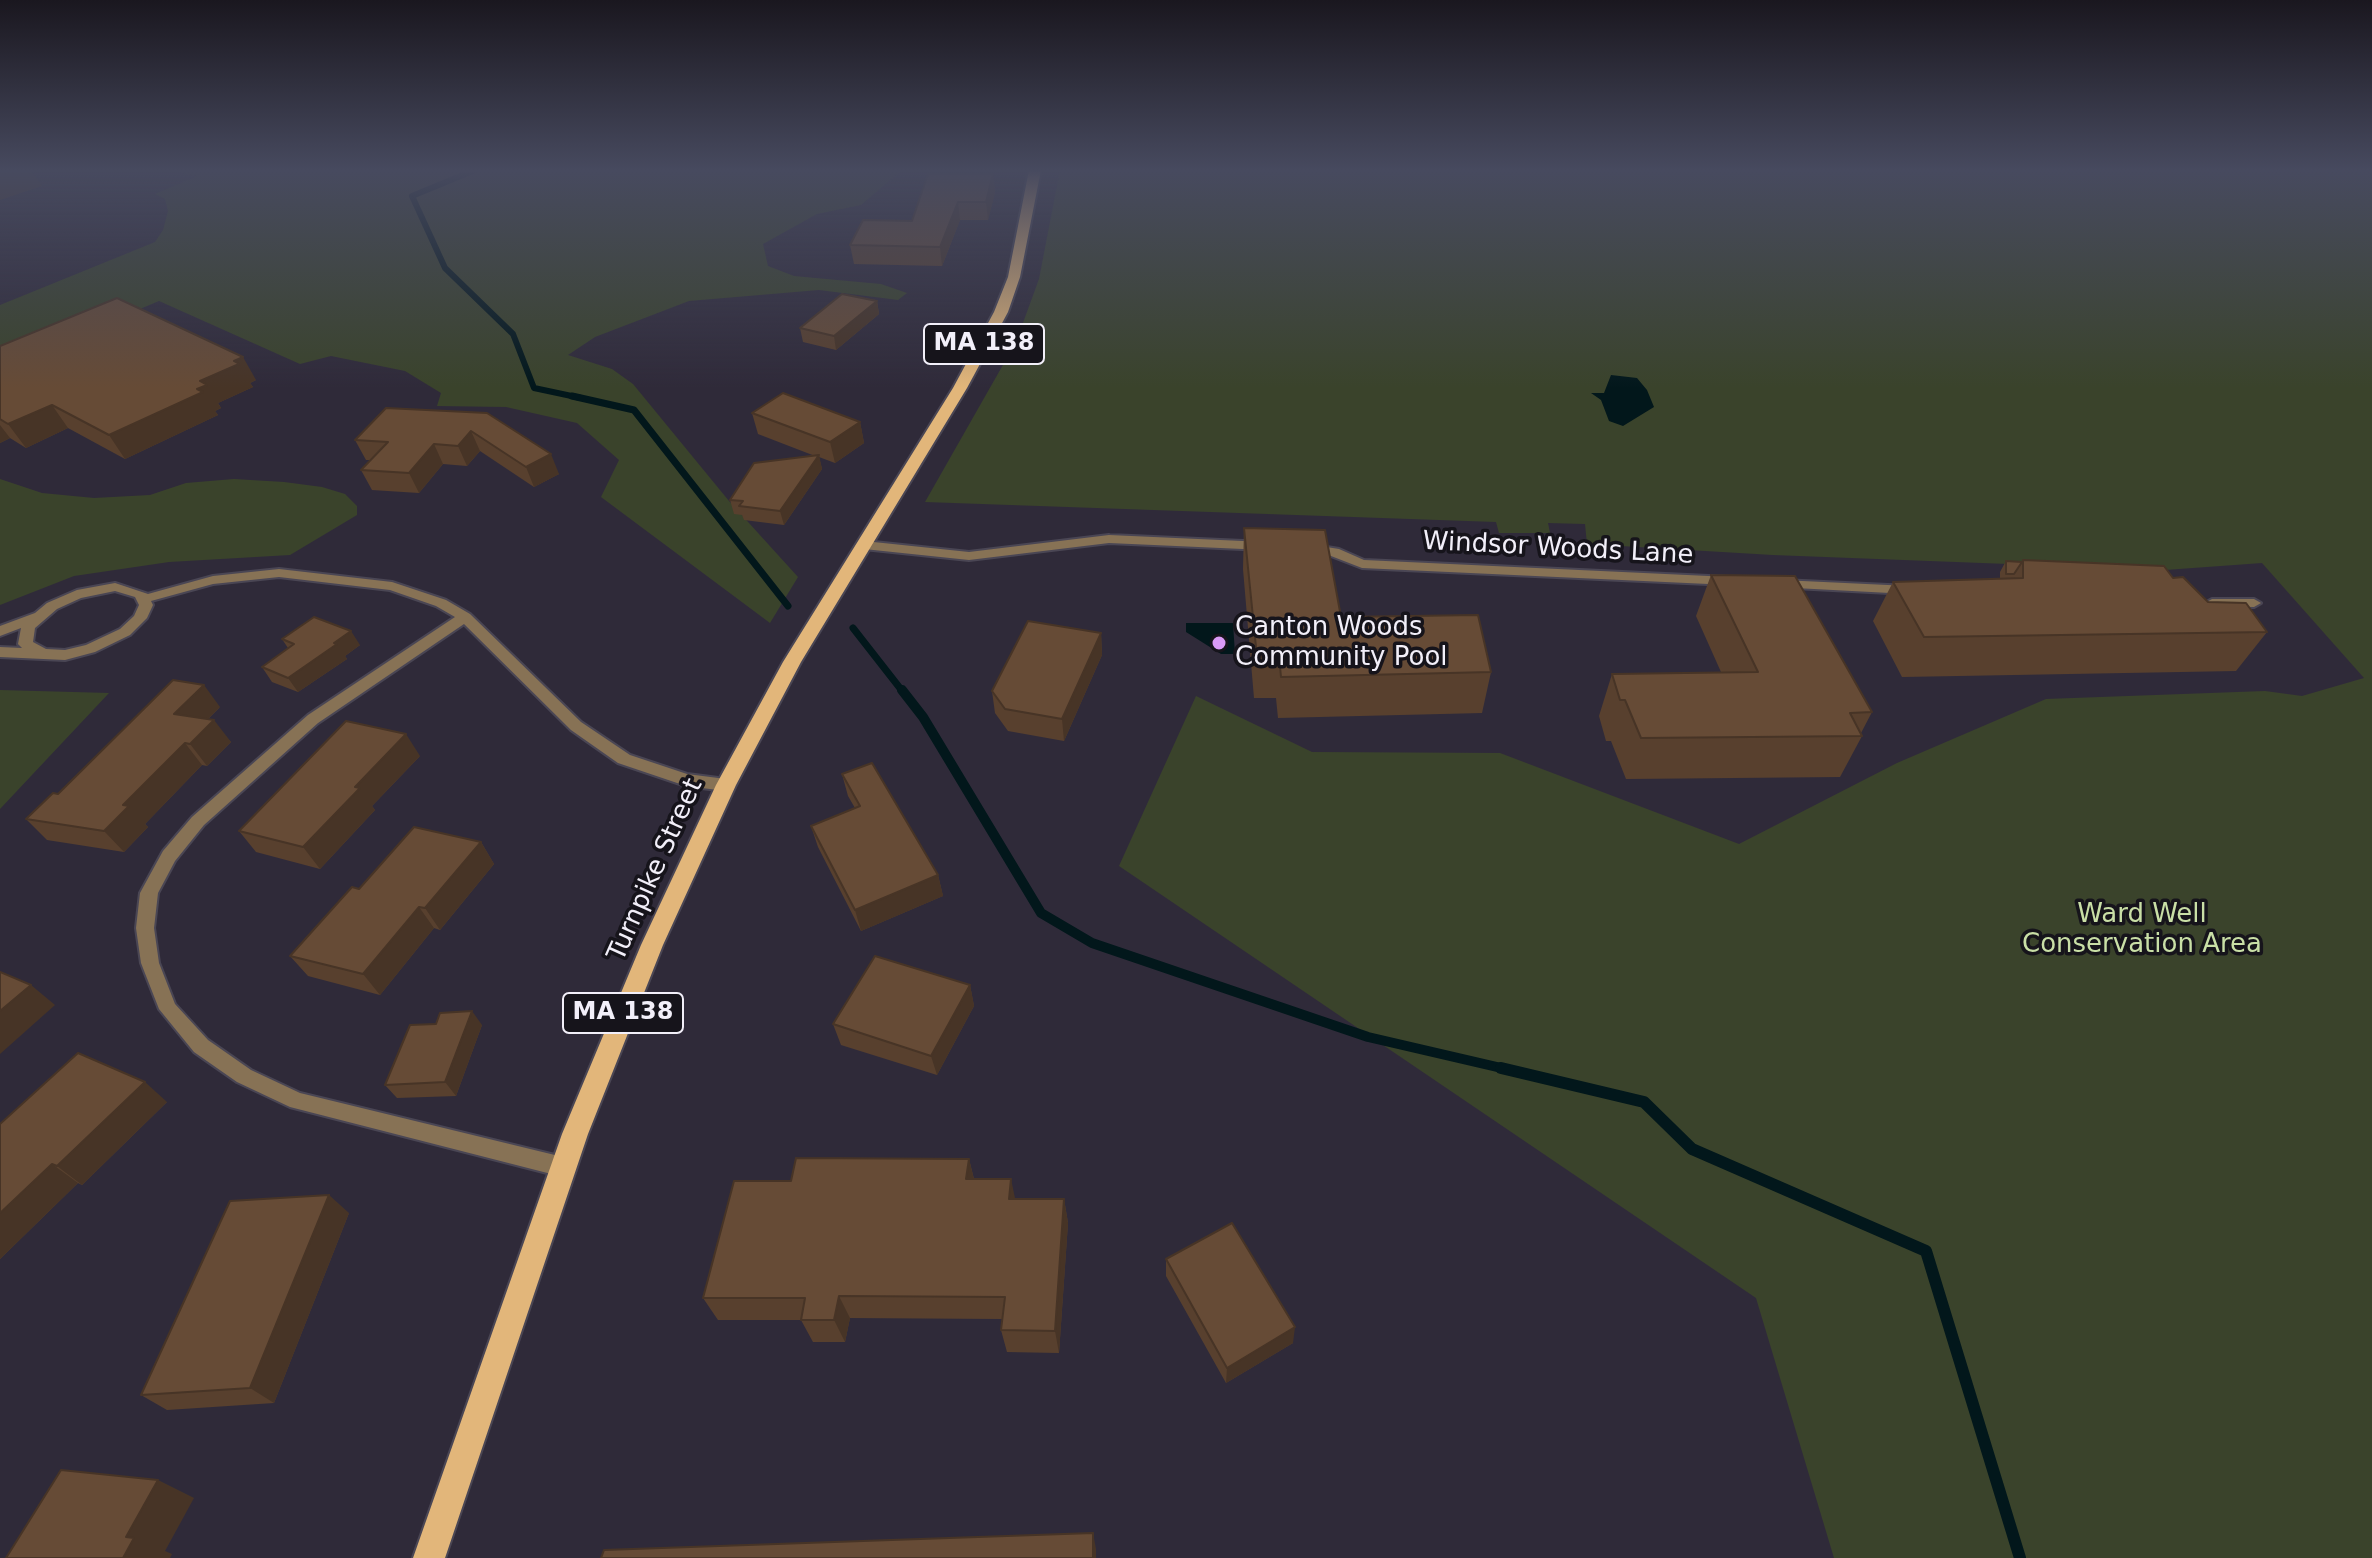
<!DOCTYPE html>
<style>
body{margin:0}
canvas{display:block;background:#2f2a39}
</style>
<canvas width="2372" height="1558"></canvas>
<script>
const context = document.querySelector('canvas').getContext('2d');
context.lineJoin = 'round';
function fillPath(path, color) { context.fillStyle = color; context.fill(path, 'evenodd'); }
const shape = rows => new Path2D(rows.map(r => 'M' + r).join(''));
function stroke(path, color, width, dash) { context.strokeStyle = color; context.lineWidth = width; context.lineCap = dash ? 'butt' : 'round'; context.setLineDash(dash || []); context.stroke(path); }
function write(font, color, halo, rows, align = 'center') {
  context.font = font + ' "DejaVu Sans",sans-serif'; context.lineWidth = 7; context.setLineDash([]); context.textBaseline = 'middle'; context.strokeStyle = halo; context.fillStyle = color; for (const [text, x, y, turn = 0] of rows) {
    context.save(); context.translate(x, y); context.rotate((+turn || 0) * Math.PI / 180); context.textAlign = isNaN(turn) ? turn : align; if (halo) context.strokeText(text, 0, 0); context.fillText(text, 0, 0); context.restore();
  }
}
fillPath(shape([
 [166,170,910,170,901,171,861,205,817,214,763,244,768,266,794,276,881,284,907,293,898,300,819,290,689,301,595,337,568,355,612,369,633,384,729,501,798,577,770,623,601,497,619,460,577,423,506,407,437,406,441,393,405,371,331,356,300,364,159,301,0,368,0,305,155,242,163,230,168,211,165,199,155,194,197,176],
 [1060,170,2372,170,2372,1558,1834,1558,1756,1298,1119,866,1196,696,1312,752,1500,753,1739,844,1897,763,2046,699,2265,691,2302,696,2364,678,2262,563,2165,570,1773,555,1587,544,1585,524,1548,523,1550,533,1499,533,1496,522,925,502,1016,342,1039,279],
 [0,479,42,493,94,498,150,495,186,483,234,479,284,482,322,487,345,494,357,506,357,515,290,555,169,562,74,576,0,605],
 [0,690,109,693,0,809]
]), '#3a432b');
fillPath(shape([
 [1611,375,1637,378,1647,390,1654,407,1623,426,1609,421,1601,400,1591,393,1604,393],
 [1186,623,1233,623,1235,654,1221,654,1186,632]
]), '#02171b');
stroke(shape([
 [475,170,412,196,445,268,513,334,534,388,581,398]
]), '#02171b', 6);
stroke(shape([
 [572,396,634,410,788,606],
 [853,628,903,692]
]), '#02171b', 7);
stroke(shape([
 [902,690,923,717,1041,913,1092,943,1368,1037,1510,1070]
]), '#02171b', 10);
stroke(shape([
 [1501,1068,1644,1102,1692,1149,1926,1251,2020,1558]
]), '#02171b', 12);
const street = shape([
 [1109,535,1265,542,1272,546,1265,550,1109,543,969,560,864,549,857,545,864,541,969,552,1109,535],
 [1308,544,1339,549,1364,560,1730,577,1737,581,1730,585,1362,568,1331,556,1303,551,1303,545,1308,544],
 [279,569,392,582,446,600,470,614,581,722,630,755,687,774,726,779,734,785,726,791,686,786,618,763,571,730,464,624,318,723,204,825,175,861,158,893,154,928,159,963,175,1004,208,1040,251,1070,300,1093,563,1157,570,1160,573,1167,570,1174,563,1177,290,1107,237,1082,194,1052,159,1009,141,963,136,928,140,893,163,851,192,817,308,715,455,617,436,606,390,590,279,577,213,584,151,601,153,605,147,618,130,635,95,652,65,660,0,657,0,647,22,648,18,644,21,628,0,636,0,626,35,613,47,603,77,590,115,583,148,594,213,576,279,569],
 [115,591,135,597,139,605,134,616,120,629,86,645,65,650,46,649,33,642,35,628,57,609,81,598,115,591],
 [1781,580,1909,586,1916,590,1909,594,1776,587,1774,584,1776,581,1781,580],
 [2212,599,2254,599,2261,603,2254,607,2207,606,2205,603,2212,599]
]);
const primary = shape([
 [1029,170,1041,170,1020,277,1008,312,967,388,801,662,736,785,663,945,588,1134,445,1558,413,1558,562,1134,641,945,716,785,783,662,953,388,994,312,1008,277,1029,170]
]);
stroke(street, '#4a4654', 4);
stroke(primary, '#4a4654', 4);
fillPath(street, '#877255');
fillPath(primary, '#e2b67a');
fillPath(shape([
 [993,174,995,192,988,220,960,220,942,266,854,264,850,245,912,221],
 [877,301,879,314,836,350,803,342,800,328],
 [0,346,256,380,250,383,253,387,218,403,221,408,215,411,218,415,125,459,68,428,26,448,10,438,0,443],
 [487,413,559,474,534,487,480,451,467,466,443,464,419,493,372,490,361,470,371,460,366,460,355,440],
 [752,413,860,422,864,443,835,463,819,457,822,469,784,525,744,520,742,515,734,514,730,500,815,456,758,434],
 [1244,528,1341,617,1491,672,1482,713,1278,718,1276,698,1254,698,1243,569],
 [2023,560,2173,578,2208,602,2267,632,2236,671,1902,677,1873,621,1893,582,2000,579,2000,572,2006,561,2022,562],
 [1711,575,1872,712,1861,733,1862,736,1840,777,1626,779,1611,741,1606,741,1599,716,1612,674,1721,672,1696,616],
 [1101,633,1102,655,1064,741,1008,731,995,713,992,691],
 [282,639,360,645,345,656,347,659,298,692,272,682,262,667,288,648],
 [220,707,208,719,231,742,207,766,202,765,145,824,148,827,124,852,47,840,26,819],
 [420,756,372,806,375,810,320,869,256,852,239,831],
 [842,774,938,875,943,896,861,931,818,847,811,826,855,808,848,796],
 [481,842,494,864,440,930,434,928,380,995,308,976,290,956,359,889],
 [970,985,974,1006,937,1075,841,1045,833,1024],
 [482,1025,456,1096,397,1098,385,1085],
 [167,1102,82,1185,78,1183,0,1259,0,1124],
 [969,1159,974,1179,1015,1199,1064,1199,1068,1223,1059,1353,1007,1352,1001,1330,1002,1319,850,1318,845,1342,813,1342,801,1320,718,1320,703,1298,791,1181],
 [349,1213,274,1403,167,1410,141,1395],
 [1166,1259,1293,1343,1226,1383,1166,1276]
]), '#58402e');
fillPath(shape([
 [2,170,31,170,42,186,0,200,0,171],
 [993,174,995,192,988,220,986,202],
 [958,202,960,220,942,266,940,247],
 [877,301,879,314,836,350,834,336],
 [243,357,256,380,250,383,253,387,218,403,221,408,215,411,218,415,125,459,109,435,197,389,200,381,234,361],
 [52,405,68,428,26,448,8,424],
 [860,422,864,443,835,463,830,442],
 [0,425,10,438,0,443],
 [471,431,480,451,467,466,458,446],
 [434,444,443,464,419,493,409,473],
 [551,454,559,474,534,487,526,467],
 [819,455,822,469,784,525,780,511],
 [351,631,360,645,345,656,347,659,298,692,288,678],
 [1101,633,1102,655,1064,741,1062,719],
 [204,685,220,707,191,736,174,714],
 [214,720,231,742,207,766,190,744],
 [406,734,420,756,372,806,375,810,320,869,303,847,355,787],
 [185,743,202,765,145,824,148,827,124,852,104,831,123,805],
 [481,842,494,864,440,930,425,908],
 [938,875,943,896,861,931,855,910],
 [419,907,434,928,380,995,363,974],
 [31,985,55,1005,0,1054,0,1011],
 [970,985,974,1006,937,1075,931,1056],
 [472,1011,482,1025,456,1096,445,1082],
 [145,1082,167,1102,82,1185,57,1166],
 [969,1159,975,1184,966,1179],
 [52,1164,78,1183,0,1259,0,1213],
 [1011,1179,1016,1203,1009,1199],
 [329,1195,349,1213,274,1403,250,1388],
 [1064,1199,1068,1223,1059,1353,1055,1331],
 [839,1296,850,1318,845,1342,834,1320],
 [1295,1327,1293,1343,1226,1383,1227,1368],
 [158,1480,194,1498,165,1551,172,1554,170,1558,123,1558,126,1537],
 [1093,1533,1096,1549,1096,1558,1093,1558]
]), '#473426');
const building = shape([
 [928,174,993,174,986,202,958,202,940,247,850,245,863,220,912,221,928,174],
 [842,294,877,301,834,336,800,328,842,294],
 [117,298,243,357,234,361,239,364,200,381,207,385,197,389,203,392,109,435,52,405,8,424,0,419,0,346,117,298],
 [783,393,860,422,830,442,752,413,783,393],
 [386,408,487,413,551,454,526,467,471,431,458,446,434,444,409,473,361,470,388,442,355,440,386,408],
 [819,455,780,511,739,506,743,501,730,500,754,463,819,455],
 [1244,528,1325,530,1341,617,1478,615,1491,672,1281,677,1279,656,1257,657,1244,528],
 [2023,560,2164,566,2173,578,2183,577,2208,602,2246,603,2267,632,1924,637,1893,582,2023,578,2023,560],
 [2006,561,2022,562,2014,574,2006,574,2006,561],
 [1711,575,1795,576,1872,712,1850,713,1862,736,1641,738,1625,700,1620,700,1612,674,1758,672,1711,575],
 [314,617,351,631,334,643,337,644,288,678,262,667,294,644,282,639,314,617],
 [1028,621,1101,633,1062,719,1005,709,992,691,1028,621],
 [173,680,204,685,174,714,214,720,190,744,185,743,123,805,129,806,104,831,26,819,53,793,58,794,173,680],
 [346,721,406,734,355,787,360,788,303,847,239,831,346,721],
 [872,763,938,875,855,910,811,826,860,806,842,774,872,763],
 [414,827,481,842,425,908,419,907,363,974,290,956,352,887,359,889,414,827],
 [875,956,970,985,931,1056,833,1024,875,956],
 [0,972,31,985,0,1011,0,972],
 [472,1011,445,1082,385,1085,410,1025,436,1024,440,1013,472,1011],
 [78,1053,145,1082,57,1166,52,1164,0,1213,0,1124,78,1053],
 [796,1158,969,1159,966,1179,1011,1179,1009,1199,1064,1199,1055,1331,1001,1330,1005,1297,839,1296,834,1320,801,1320,805,1298,703,1298,734,1181,791,1181,796,1158],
 [329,1195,250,1388,141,1395,230,1201,329,1195],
 [1232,1223,1295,1327,1227,1368,1166,1259,1232,1223],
 [61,1470,158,1480,126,1537,134,1538,123,1558,6,1558,61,1470],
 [1093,1533,1093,1558,601,1558,604,1550,1093,1533]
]);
fillPath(building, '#664b36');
stroke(building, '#473426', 2);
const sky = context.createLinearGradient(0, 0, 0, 388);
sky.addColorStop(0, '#1a171f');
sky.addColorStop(0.44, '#474a5f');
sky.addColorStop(1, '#474a5f00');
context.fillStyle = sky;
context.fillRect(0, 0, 2372, 388);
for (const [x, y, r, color] of [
 [1219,643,8,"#da9af6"]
]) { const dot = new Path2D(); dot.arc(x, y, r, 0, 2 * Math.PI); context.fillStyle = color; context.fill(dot); stroke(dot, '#16141b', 3); }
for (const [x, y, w] of [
 [984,344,120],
 [623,1013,120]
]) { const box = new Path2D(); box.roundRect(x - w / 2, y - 20, w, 40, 6); context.fillStyle = '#16141b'; context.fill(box); stroke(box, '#f2eff9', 2); }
write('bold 24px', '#f2eff9', null, [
 ["MA 138",984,344],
 ["MA 138",623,1013]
]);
write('26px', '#f2eff9', '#16141b', [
 ["Windsor Woods Lane",1558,549,3],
 ["Turnpike Street",656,870,-66]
]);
write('26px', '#f2eff9', '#16141b', [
 ["Canton Woods",1235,628],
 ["Community Pool",1235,658]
], 'left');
write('26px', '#c9dfa6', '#16141b', [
 ["Ward Well",2142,915],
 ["Conservation Area",2142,945]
]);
</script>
